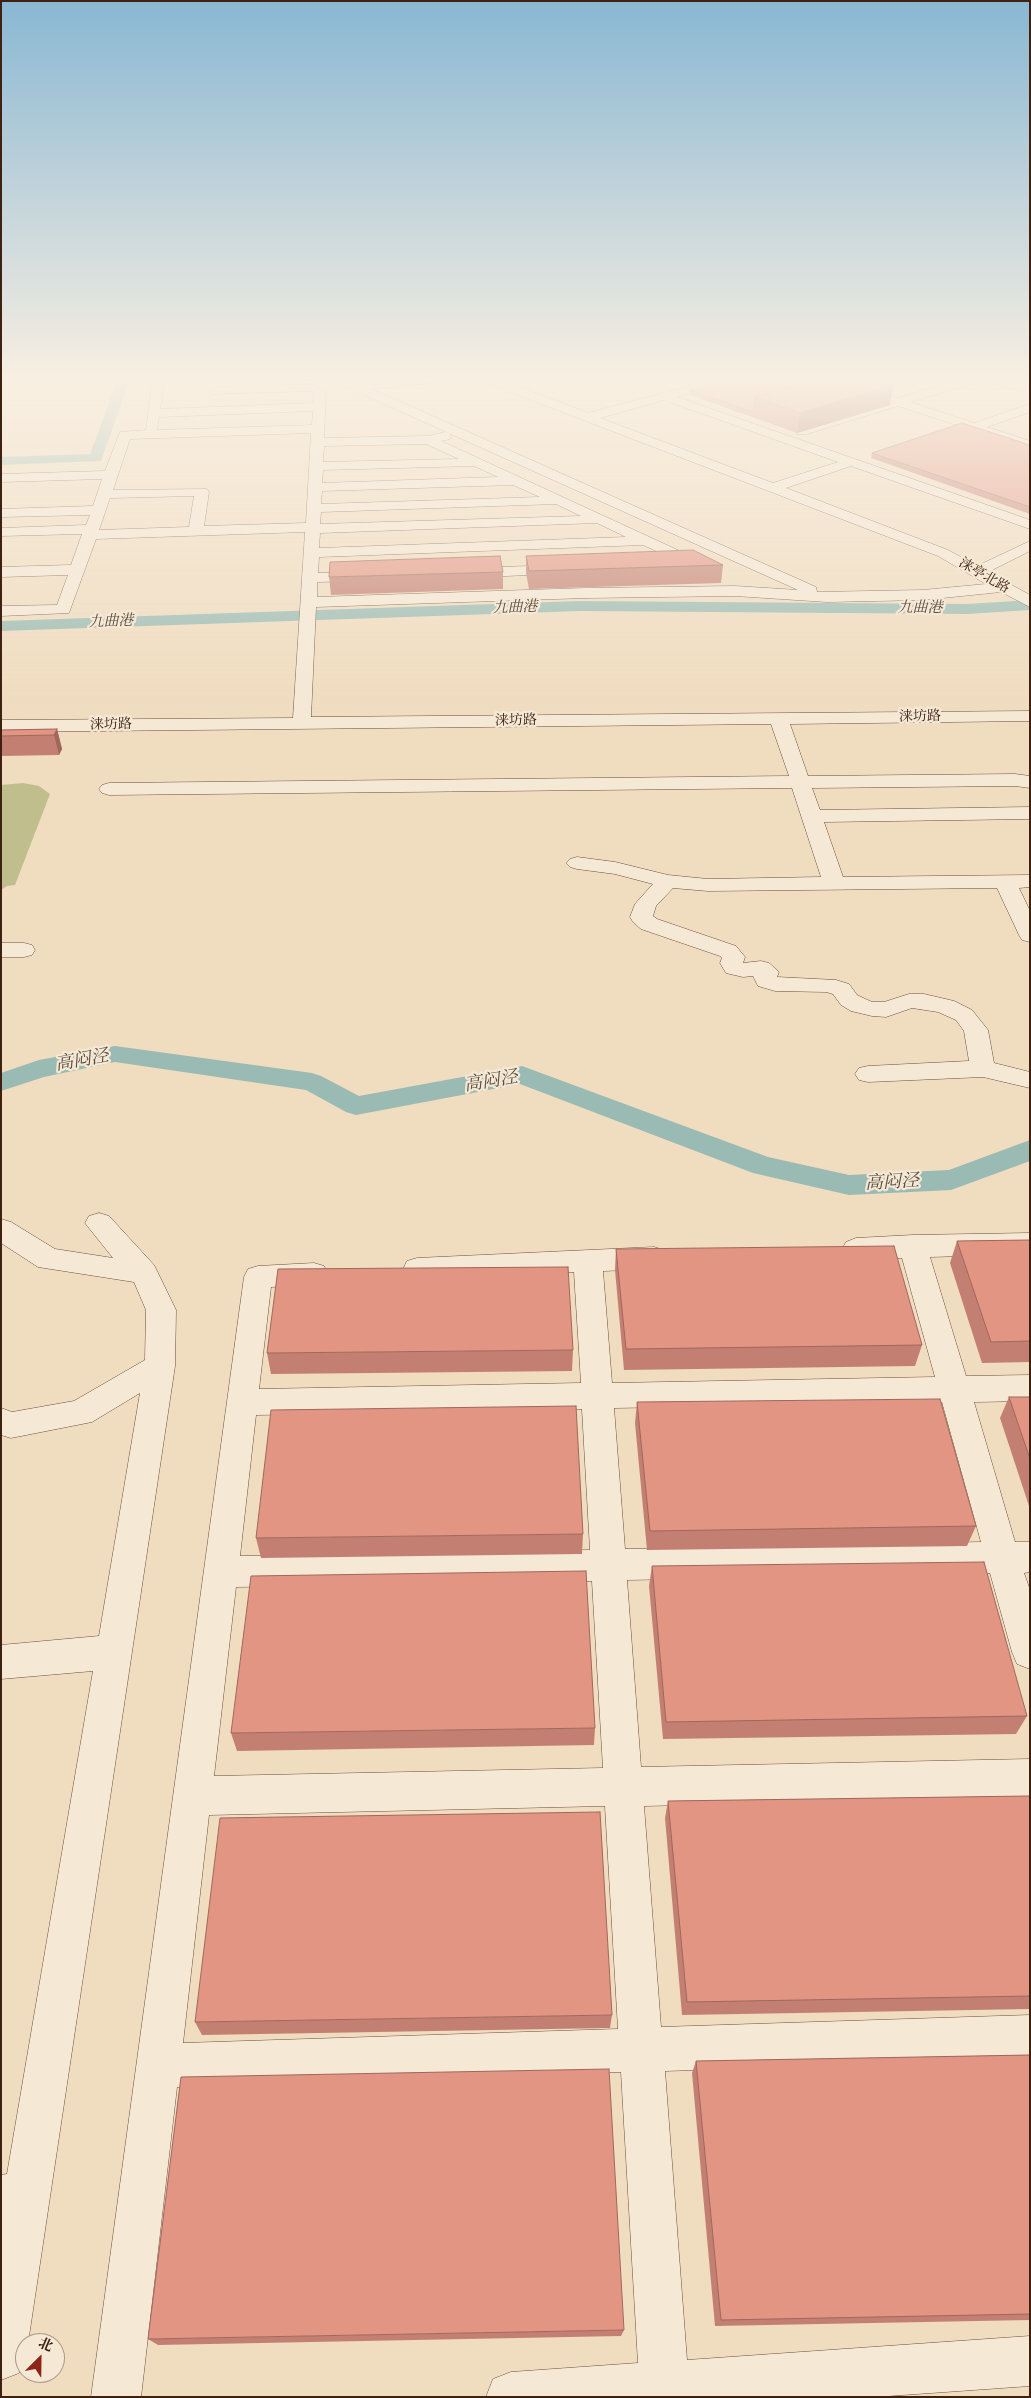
<!DOCTYPE html>
<meta charset="utf-8">
<style>
body{margin:0}
#map{position:relative;width:1031px;height:2398px;overflow:hidden;background:#f0dcbf;font-family:"Libre Bodoni","Noto Serif SC",serif}
canvas{display:block}
.frame{position:absolute;inset:0;border:2px solid #3e2111;pointer-events:none}
.north{position:absolute;left:15px;top:2333px;width:50px;height:50px;box-sizing:border-box;background:#f5e8d5;border:1px solid #ac9887;border-radius:50%;rotate:23deg;font-size:14px;font-weight:700;line-height:20px;text-align:center;color:#3e2111}
.north::after{content:'';display:block;margin:auto;width:18px;height:22px;background:#8f2418;clip-path:polygon(50% 0,100% 100%,50% 72%,0 100%)}
</style>
<div id="map">
<canvas width="1031" height="2398"></canvas>
<div class="frame"></div>
<div class="north">北</div>
</div>
<script>
const context = document.querySelector('canvas').getContext('2d');
context.lineJoin = 'round';
function fillPath(path, color) { context.fillStyle = color; context.fill(path, 'evenodd'); }
const shape = rows => new Path2D(rows.map(r => 'M' + r).join(''));
function stroke(path, color, width, dash) { context.strokeStyle = color; context.lineWidth = width; context.lineCap = dash ? 'butt' : 'round'; context.setLineDash(dash || []); context.stroke(path); }
function write(font, color, halo, rows, align = 'center') {
  context.font = font + ' "Libre Bodoni","Noto Serif SC",serif'; context.lineWidth = 4.5; context.setLineDash([]); context.textBaseline = 'middle'; context.strokeStyle = halo; context.fillStyle = color; for (const [text, x, y, turn = 0] of rows) {
    context.save(); context.translate(x, y); context.rotate((+turn || 0) * Math.PI / 180); context.textAlign = isNaN(turn) ? turn : align; if (halo) context.strokeText(text, 0, 0); context.fillText(text, 0, 0); context.restore();
  }
}
fillPath(shape([
 [23,783,39,786,50,794,15,885,7,886,1,890,1,785]
]), '#c1be8d');
fillPath(shape([
 [118,379,130,379,101,461,1,465,1,457,90,454,118,379],
 [1030,600,1030,610,967,614,580,611,1,631,1,621,580,601,967,604,1030,600],
 [115,1046,312,1073,321,1076,359,1096,522,1066,768,1157,849,1175,949,1170,1030,1140,1030,1161,951,1190,849,1195,753,1173,520,1084,356,1115,346,1112,306,1090,115,1062,44,1077,1,1091,1,1073,39,1060,115,1046]
]), '#9abbb3');
const minor = shape([
 [153,379,165,379,160,409,313,403,314,391,211,394,209,391,215,387,311,384,317,388,324,388,326,391,324,438,428,436,445,432,450,433,451,436,450,439,441,441,708,564,711,567,703,572,698,570,643,545,319,557,318,573,366,571,374,576,366,581,317,582,317,597,586,588,735,586,798,590,353,390,351,387,357,383,400,379,439,379,433,383,372,389,816,587,817,592,923,590,986,584,938,556,484,382,482,379,499,379,588,413,716,379,735,379,733,382,677,397,1030,520,1030,529,851,466,786,488,948,550,977,566,1030,541,1030,551,988,572,1030,595,1030,607,1001,592,923,600,827,602,735,596,586,598,316,607,311,717,1030,711,1030,721,790,724,808,776,1015,774,1030,776,1030,788,1015,786,812,788,820,810,1030,807,1030,819,824,822,843,877,1030,875,1030,887,1019,888,1030,911,1030,942,1022,940,1019,935,997,888,708,891,673,888,656,906,653,916,657,919,736,946,745,957,743,963,761,961,769,963,779,972,777,977,836,980,849,984,857,995,872,1002,884,1002,909,994,924,994,954,1001,972,1010,988,1030,994,1063,1030,1072,1030,1088,983,1077,868,1082,859,1080,855,1074,859,1068,868,1066,969,1061,964,1031,956,1020,938,1012,912,1008,886,1017,872,1016,851,1011,841,1005,833,994,826,992,775,991,758,986,753,976,743,977,726,973,720,963,722,958,720,956,641,929,633,922,630,917,635,904,653,884,615,874,577,869,570,867,566,863,570,859,577,857,615,862,668,875,708,879,821,877,792,788,109,795,102,793,99,789,102,785,109,783,789,776,771,724,1,732,1,720,293,718,305,532,96,539,69,613,1,616,1,606,57,605,68,575,1,577,1,567,71,565,82,534,1,536,1,528,86,525,90,515,1,517,1,509,93,506,102,479,1,482,1,474,105,471,120,432,146,430,153,379],
 [664,400,838,462,773,483,600,418,664,400],
 [313,411,312,425,157,430,159,417,313,411],
 [311,433,306,523,204,526,209,492,207,489,113,490,130,439,311,433],
 [426,444,459,459,323,462,324,446,426,444],
 [474,466,498,477,322,483,323,470,474,466],
 [513,485,540,497,321,504,322,491,513,485],
 [194,496,189,527,99,530,110,498,194,496],
 [556,504,581,516,320,524,321,512,556,504],
 [597,523,626,537,319,548,320,533,597,523],
 [820,379,838,379,898,398,963,379,981,379,979,382,910,402,974,423,1030,404,1030,412,987,427,1030,441,1030,449,898,406,807,434,797,434,796,431,797,428,885,402,822,382,820,379],
 [987,379,1005,379,1030,386,1030,394,989,382,987,379],
 [563,565,571,570,568,573,466,578,458,573,466,568,563,565],
 [1,943,24,943,32,945,35,950,32,955,24,957,1,957,1,943],
 [99,1213,109,1216,154,1265,158,1273,176,1310,175,1366,28,2343,25,2343,25,2357,19,2373,1,2380,1,2175,7,2174,93,1671,1,1679,1,1645,99,1636,140,1393,92,1422,11,1438,1,1435,1,1408,12,1412,74,1401,145,1360,146,1310,134,1282,38,1267,1,1243,1,1219,11,1222,55,1249,113,1258,85,1223,89,1216,99,1213],
 [1030,1233,1030,1254,930,1257,966,1376,1030,1375,1030,1401,974,1402,1015,1542,1030,1542,1030,1572,1024,1573,1030,1590,1030,1669,1017,1664,1012,1652,990,1573,627,1580,641,1767,1030,1759,1030,1797,644,1806,661,2027,1030,2015,1030,2059,665,2071,687,2360,1030,2336,1030,2386,874,2397,486,2397,493,2379,511,2372,638,2363,621,2072,177,2087,141,2397,91,2397,244,1277,248,1269,258,1266,314,1263,324,1266,328,1274,324,1282,314,1285,271,1287,259,1389,581,1383,574,1272,417,1280,407,1277,403,1269,407,1261,417,1258,654,1247,664,1250,668,1258,664,1266,654,1269,603,1271,612,1383,935,1377,902,1258,856,1260,846,1256,842,1249,846,1242,856,1238,913,1235,1030,1233],
 [942,1402,981,1542,625,1549,614,1408,942,1402],
 [582,1409,590,1550,240,1556,256,1415,582,1409],
 [592,1581,603,1768,214,1776,236,1587,592,1581],
 [605,1806,618,2029,183,2043,209,1815,605,1806]
]);
stroke(minor, '#6a503c', 1);
fillPath(minor, '#f5e8d5');
fillPath(shape([
 [893,385,890,405,797,433,690,395,690,390],
 [1030,445,1030,514,871,458,872,453],
 [526,556,723,565,721,583,529,589,526,573],
 [503,572,503,589,331,595,329,577],
 [57,729,62,749,59,755,1,756,1,730],
 [1030,1240,1030,1362,982,1363,950,1263,957,1241],
 [616,1249,922,1345,915,1366,624,1370,615,1270],
 [573,1350,572,1371,271,1374,267,1353],
 [1009,1397,1030,1397,1030,1509,1000,1418],
 [637,1402,976,1526,967,1546,647,1550,635,1423],
 [583,1534,582,1554,261,1558,256,1538],
 [652,1566,1027,1716,1016,1734,663,1739,649,1586],
 [595,1728,594,1745,237,1751,231,1733],
 [1030,1796,1030,2009,682,2015,665,1818,668,1801],
 [612,2015,610,2028,202,2035,195,2022],
 [1030,2055,1030,2320,715,2326,692,2073,696,2061],
 [624,2330,621,2336,158,2345,148,2339]
]), '#c38072');
fillPath(shape([
 [893,385,890,405,797,433,800,413],
 [57,729,62,749,59,755,54,735]
]), '#9f685c');
const building = shape([
 [732,379,820,379,755,397,753,412,690,390,732,379],
 [820,379,873,379,893,385,800,413,755,397,820,379],
 [962,423,1030,445,1030,507,872,453,962,423],
 [693,550,723,565,529,571,526,556,693,550],
 [500,556,503,572,329,577,330,562,500,556],
 [57,729,54,735,1,736,1,730,57,729],
 [1030,1240,1030,1341,991,1342,957,1241,1030,1240],
 [894,1246,922,1345,626,1349,616,1249,894,1246],
 [568,1267,573,1350,267,1353,278,1269,568,1267],
 [1009,1397,1030,1397,1030,1459,1009,1397],
 [940,1399,976,1526,650,1531,637,1402,940,1399],
 [576,1406,583,1534,256,1538,271,1410,576,1406],
 [984,1562,1027,1716,666,1722,652,1566,984,1562],
 [586,1571,595,1728,231,1733,251,1576,586,1571],
 [1030,1796,1030,1996,687,2002,668,1801,1030,1796],
 [600,1812,612,2015,195,2022,220,1818,600,1812],
 [1030,2055,1030,2314,721,2320,696,2061,1030,2055],
 [609,2069,624,2330,148,2339,181,2077,609,2069]
]);
fillPath(building, '#e39584');
stroke(building, '#9f685c', 1);
const sky = context.createLinearGradient(0, 0, 0, 715);
sky.addColorStop(0, '#89b7d3');
sky.addColorStop(0.53, '#f8efe2');
sky.addColorStop(1, '#f8efe200');
context.fillStyle = sky;
context.fillRect(0, 0, 1031, 715);
write('14px', '#3e2111', '#f5e8d5', [
 ["涞亭北路",984,576,30],
 ["涞坊路",920,717,-1],
 ["涞坊路",516,721,-1],
 ["涞坊路",111,725,-1]
]);
write('italic 15px', '#5a4f42', '#f5e8d5', [
 ["九曲港",515,608,-2],
 ["九曲港",920,608],
 ["九曲港",111,622,-2]
]);
write('italic 18px', '#5a4f42', '#f5e8d5', [
 ["高闷泾",82,1061,-10],
 ["高闷泾",491,1082,-9],
 ["高闷泾",892,1183,-3]
]);
</script>
